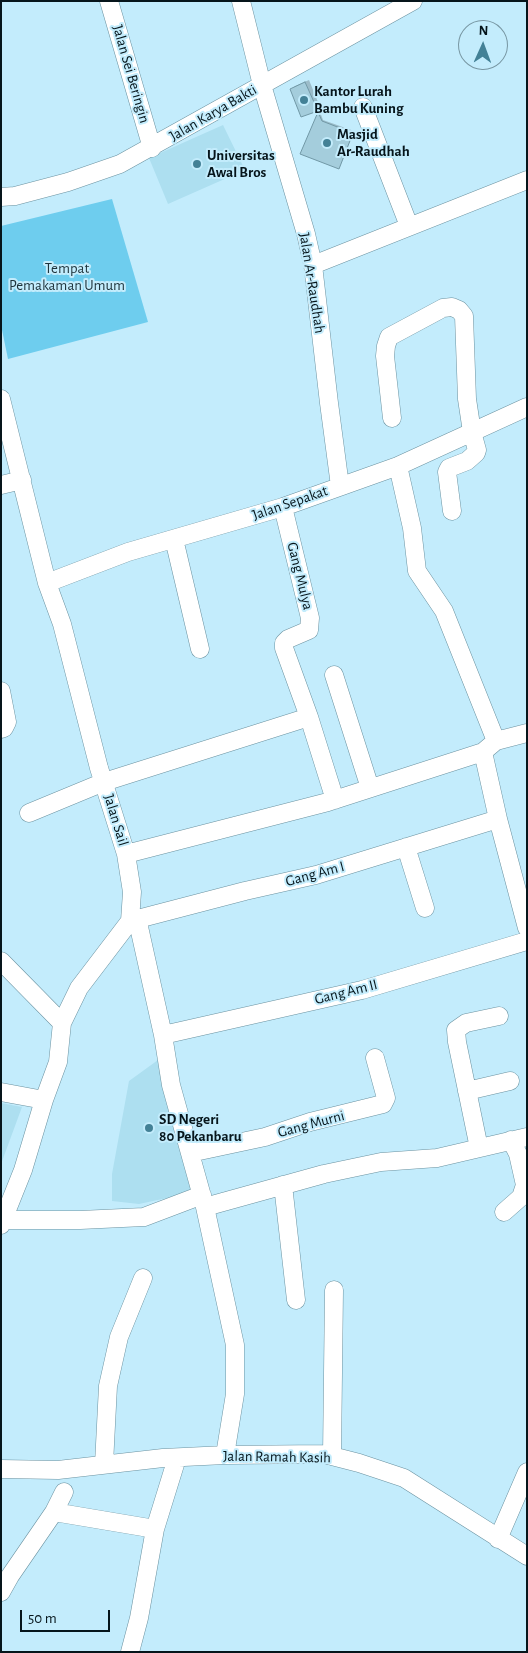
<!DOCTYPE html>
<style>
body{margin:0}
#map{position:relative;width:528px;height:1653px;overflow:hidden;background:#c3ecfc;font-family:"Alegreya Sans",sans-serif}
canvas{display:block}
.frame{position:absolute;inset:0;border:2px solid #06151b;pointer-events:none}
.north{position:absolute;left:458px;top:20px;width:50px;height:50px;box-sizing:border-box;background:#c3ecfc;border:1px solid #7796a2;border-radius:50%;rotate:2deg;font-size:14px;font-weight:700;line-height:20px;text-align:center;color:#06151b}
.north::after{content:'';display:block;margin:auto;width:18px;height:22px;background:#438196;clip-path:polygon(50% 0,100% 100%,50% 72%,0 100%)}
.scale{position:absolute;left:20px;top:1610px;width:90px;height:22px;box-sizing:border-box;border:2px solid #06151b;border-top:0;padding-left:6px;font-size:15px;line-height:18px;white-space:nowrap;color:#06151b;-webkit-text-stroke:4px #c3ecfc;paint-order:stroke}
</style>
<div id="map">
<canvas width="528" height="1653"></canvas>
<div class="frame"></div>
<div class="north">N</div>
<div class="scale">50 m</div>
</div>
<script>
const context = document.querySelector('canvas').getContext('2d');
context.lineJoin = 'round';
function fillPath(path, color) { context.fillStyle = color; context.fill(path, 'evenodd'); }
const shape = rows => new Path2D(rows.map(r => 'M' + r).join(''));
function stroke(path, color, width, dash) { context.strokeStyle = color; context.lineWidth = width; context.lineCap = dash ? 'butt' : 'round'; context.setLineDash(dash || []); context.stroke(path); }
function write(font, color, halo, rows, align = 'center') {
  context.font = font + ' "Alegreya Sans",sans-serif'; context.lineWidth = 4; context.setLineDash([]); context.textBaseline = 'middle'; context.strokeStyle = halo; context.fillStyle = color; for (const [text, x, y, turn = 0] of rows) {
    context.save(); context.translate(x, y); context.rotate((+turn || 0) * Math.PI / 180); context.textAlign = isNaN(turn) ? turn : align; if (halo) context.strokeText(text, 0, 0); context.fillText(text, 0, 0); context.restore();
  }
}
fillPath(shape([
 [223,125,245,170,168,204,149,158],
 [158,1060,195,1192,139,1204,112,1201,112,1174,129,1081],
 [1,1103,22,1107,1,1164]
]), '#addff0');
fillPath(shape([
 [112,199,148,322,8,359,1,325,1,226]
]), '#6ecdee');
fillPath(shape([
 [309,80,320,107,317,110,291,89,295,86],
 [320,112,323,120,354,131,339,168,302,153]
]), '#0003');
const building = shape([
 [305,82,318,111,301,117,290,89,305,82],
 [318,112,322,121,353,133,339,169,300,154,318,112]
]);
fillPath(building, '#a4cddc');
stroke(building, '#7198a6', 1);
const minor = shape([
 [109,1,152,148],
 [241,1,262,85,306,234,313,265,329,403,340,486],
 [363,107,409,226],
 [1,197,15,196,68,182,120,164,413,1],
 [313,265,527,180],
 [1,399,47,583,62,624,99,768,126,854,132,892,130,921,79,988,62,1023,58,1062,44,1100,23,1170,1,1225],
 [392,418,385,356,386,346,389,337,443,308,452,307,459,310,464,316,467,399,472,432,477,450,476,453,467,461,449,468,447,472,452,511],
 [398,466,412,528,417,571,444,611,496,741],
 [1,485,22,480],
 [283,507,310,618,309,630,288,639,284,643,284,648,309,717,335,800],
 [174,539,200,649],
 [47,583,128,552,283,507,398,466,527,407],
 [334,675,370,788],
 [1,691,7,722,4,728,1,729],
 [483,752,498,819,527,928],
 [29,813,104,782,309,717],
 [406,847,425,908],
 [126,854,328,802,483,752,496,741,527,733],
 [137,918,163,1035,171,1085,205,1207,235,1345,235,1394,225,1455],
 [130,921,245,891,316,875,498,819],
 [1,961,62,1023],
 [163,1035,362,990,527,941],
 [467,1091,510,1081],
 [1,1092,44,1100],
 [479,1148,457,1042,456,1030,466,1023,499,1016],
 [190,1153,265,1137,310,1122,383,1104,386,1098,375,1058],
 [283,1185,296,1300],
 [205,1207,324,1174,381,1162,437,1158,527,1137],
 [504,1212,521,1197,525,1185,518,1154,511,1140],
 [3,1220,80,1220,144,1217,202,1195],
 [332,1456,334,1290],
 [104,1464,108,1386,119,1337,143,1278],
 [1,1469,58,1470,163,1458,225,1455,324,1454,359,1463,404,1478,527,1556],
 [54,1512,155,1529,139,1618,130,1652],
 [155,1529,177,1458],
 [498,1539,527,1472],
 [1,1592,10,1576,54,1512,64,1492]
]);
stroke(minor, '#6b92a0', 19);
stroke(minor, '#fff', 18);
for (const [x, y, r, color] of [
 [304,100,5,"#438196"],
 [327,143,5,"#438196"],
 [197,164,5,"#438196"],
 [149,1128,5,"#438196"]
]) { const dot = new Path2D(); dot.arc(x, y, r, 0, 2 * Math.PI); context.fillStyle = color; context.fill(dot); stroke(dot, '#c3ecfc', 2); }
write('15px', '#06151b', '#c3ecfc', [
 ["Jalan Sei Beringin",131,74,74],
 ["Jalan Karya Bakti",213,113,-30],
 ["Jalan Ar-Raudhah",312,283,81],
 ["Jalan Sepakat",290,503,-19],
 ["Gang Mulya",300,576,76],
 ["Jalan Sail",116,820,73],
 ["Gang Am I",315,874,-15],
 ["Gang Am II",346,992,-14],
 ["Gang Murni",311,1124,-15],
 ["Jalan Ramah Kasih",277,1457,1]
]);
write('bold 15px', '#06151b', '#c3ecfc', [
 ["Kantor Lurah",314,91],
 ["Bambu Kuning",314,108],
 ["Masjid",337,134],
 ["Ar-Raudhah",337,151],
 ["Universitas",207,155],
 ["Awal Bros",207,172],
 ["SD Negeri",159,1119],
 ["80 Pekanbaru",159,1136]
], 'left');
write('15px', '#1e333b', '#c3ecfc', [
 ["Tempat",67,268],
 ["Pemakaman Umum",67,285]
]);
</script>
